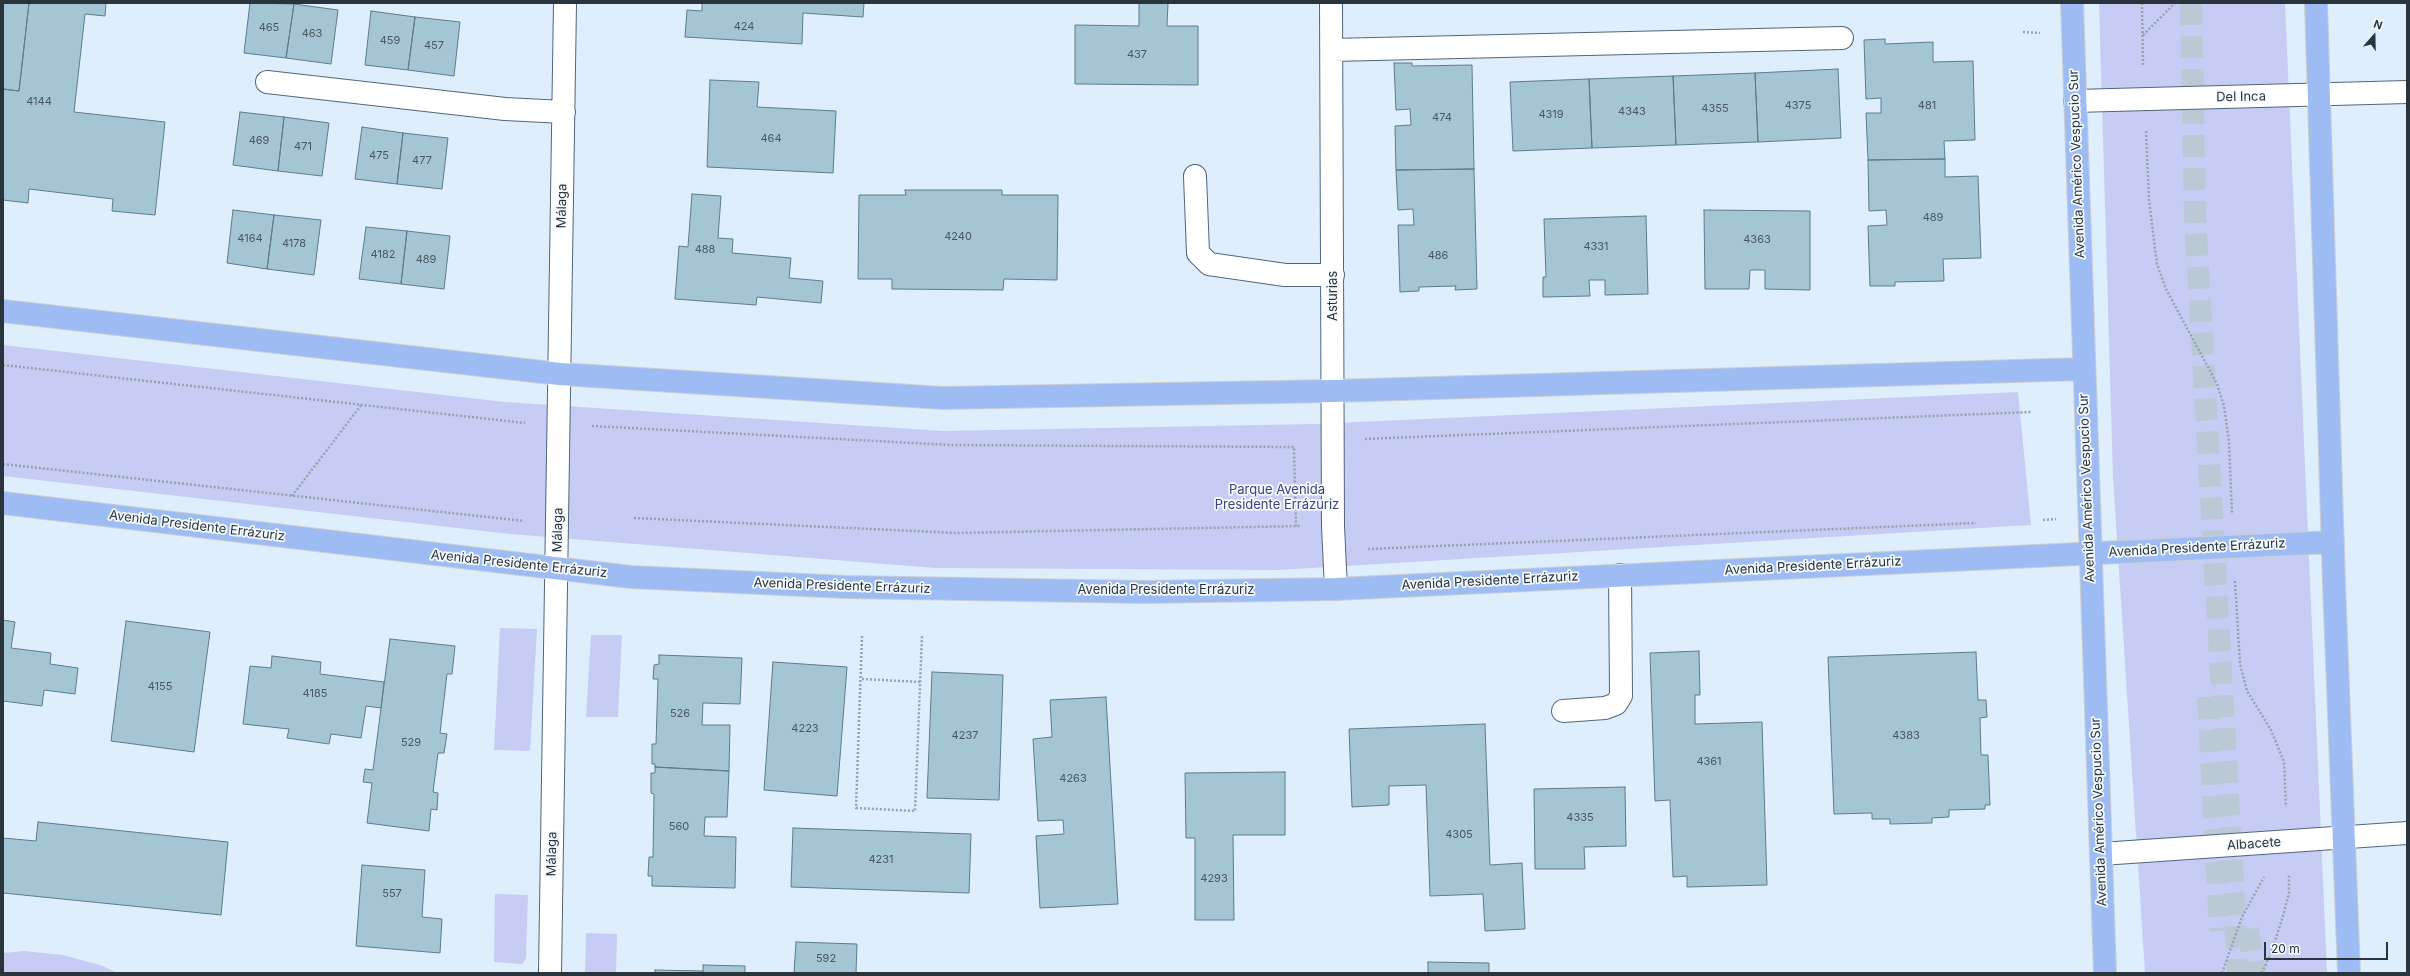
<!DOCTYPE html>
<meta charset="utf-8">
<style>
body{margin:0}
#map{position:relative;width:2410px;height:976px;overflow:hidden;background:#dfeefc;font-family:Inter,sans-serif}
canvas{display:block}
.frame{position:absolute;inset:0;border:4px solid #2a343c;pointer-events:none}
.north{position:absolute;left:2354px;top:16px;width:40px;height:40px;-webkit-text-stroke:3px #f5fafe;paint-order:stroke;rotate:20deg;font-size:11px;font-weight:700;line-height:16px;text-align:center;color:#2a343c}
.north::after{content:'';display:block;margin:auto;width:14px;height:18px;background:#2a343c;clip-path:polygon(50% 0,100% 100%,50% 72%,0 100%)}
.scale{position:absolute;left:2264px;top:942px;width:124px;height:18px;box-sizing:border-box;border:2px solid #2a343c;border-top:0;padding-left:5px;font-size:12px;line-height:14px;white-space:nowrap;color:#2a343c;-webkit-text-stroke:3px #f5fafe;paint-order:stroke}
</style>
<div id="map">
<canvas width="2410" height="976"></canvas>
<div class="frame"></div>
<div class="north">N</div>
<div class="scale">20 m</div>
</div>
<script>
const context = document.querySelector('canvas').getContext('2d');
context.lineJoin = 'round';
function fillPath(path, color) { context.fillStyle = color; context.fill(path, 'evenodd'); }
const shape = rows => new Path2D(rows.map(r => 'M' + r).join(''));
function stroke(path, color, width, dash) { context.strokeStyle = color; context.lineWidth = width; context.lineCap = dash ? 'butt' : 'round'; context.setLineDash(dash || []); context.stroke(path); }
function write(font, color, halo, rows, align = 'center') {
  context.font = font + ' Inter,sans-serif'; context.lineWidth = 3.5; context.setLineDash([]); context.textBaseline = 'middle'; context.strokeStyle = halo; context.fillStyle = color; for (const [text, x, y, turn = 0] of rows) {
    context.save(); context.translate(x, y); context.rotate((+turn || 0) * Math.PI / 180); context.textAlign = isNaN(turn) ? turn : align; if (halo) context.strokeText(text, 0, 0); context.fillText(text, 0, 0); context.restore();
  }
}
fillPath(shape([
 [2099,3,2285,3,2327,973,2145,973,2113,477],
 [3,345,505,402,943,431,1314,424,2018,392,2031,525,1278,570,935,568,510,534,3,476],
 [500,628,537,629,530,751,494,750],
 [591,635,622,635,618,717,586,717],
 [495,894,528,895,526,958,522,964,494,962],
 [586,933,617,934,616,973,585,973],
 [24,951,63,955,100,965,118,973,3,973,3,953]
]), '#c7ccf5');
const building = shape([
 [3,3,29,3,19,91,3,89,3,3],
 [29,3,106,3,105,16,85,14,74,112,165,122,155,215,112,211,113,199,29,189,28,203,3,200,3,89,19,91,29,3],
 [250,3,294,4,286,58,244,53,250,3],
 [702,3,864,3,863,17,803,13,802,44,685,37,687,10,702,11,702,3],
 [1139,3,1168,3,1167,26,1198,26,1198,85,1075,84,1075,25,1139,26,1139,3],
 [294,4,338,10,331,64,286,58,294,4],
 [371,11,415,17,408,70,365,65,371,11],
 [415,17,460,22,454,76,408,70,415,17],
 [1885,39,1885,44,1933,42,1933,62,1973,61,1975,140,1944,141,1945,159,1868,160,1866,113,1881,113,1881,98,1866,99,1864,40,1885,39],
 [1394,63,1412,63,1412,66,1472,65,1474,169,1396,170,1395,126,1411,125,1410,109,1396,110,1394,63],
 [1838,69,1841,138,1758,142,1755,73,1838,69],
 [1755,73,1758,142,1676,145,1673,76,1755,73],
 [1673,76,1676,145,1592,148,1589,79,1673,76],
 [1589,79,1592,148,1513,151,1510,82,1589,79],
 [710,80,759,82,757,107,836,111,833,173,707,167,710,80],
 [240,112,284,117,278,171,233,165,240,112],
 [284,117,329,123,322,176,278,171,284,117],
 [362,127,403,133,397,184,355,179,362,127],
 [403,133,448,138,442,189,397,184,403,133],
 [1945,159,1945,177,1978,176,1981,258,1943,259,1944,281,1895,282,1895,286,1870,286,1868,226,1887,225,1886,210,1869,211,1868,160,1945,159],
 [1474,169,1477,289,1455,290,1456,286,1419,287,1419,291,1400,292,1398,225,1414,225,1413,209,1398,210,1396,170,1474,169],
 [905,190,1002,190,1002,195,1058,195,1057,280,1004,279,1003,290,892,289,892,279,858,279,859,195,906,195,905,190],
 [692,194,721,196,718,238,733,239,732,253,791,258,789,278,823,281,821,303,757,297,756,305,675,299,679,246,688,247,692,194],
 [233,210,274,215,267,269,227,263,233,210],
 [1704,210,1810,211,1810,290,1765,289,1765,270,1750,270,1749,289,1705,289,1704,210],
 [274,215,321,220,314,275,267,269,274,215],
 [1646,216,1648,294,1605,295,1605,280,1589,280,1590,296,1543,297,1543,277,1546,277,1544,219,1646,216],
 [366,227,407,231,401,284,359,279,366,227],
 [407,231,450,236,444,289,401,284,407,231],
 [3,620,15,622,11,648,51,653,50,664,78,668,75,694,44,690,42,706,3,701,3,620],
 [126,621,210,632,194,752,111,741,126,621],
 [390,639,455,646,452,674,447,674,440,733,447,734,444,753,438,753,433,792,438,793,437,810,431,809,429,831,367,823,372,783,363,782,365,769,373,770,390,639],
 [1699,651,1700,695,1695,695,1695,724,1762,722,1767,885,1687,887,1687,876,1673,877,1670,800,1655,801,1650,653,1699,651],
 [1976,652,1978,700,1986,700,1987,717,1980,718,1981,755,1988,755,1990,805,1985,805,1985,809,1949,810,1949,817,1932,818,1932,823,1890,824,1890,819,1872,819,1872,813,1834,814,1828,657,1976,652],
 [659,655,742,658,740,704,703,703,702,725,730,725,729,771,655,767,655,764,652,764,652,744,656,744,658,679,653,679,654,665,659,664,659,655],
 [272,656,321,662,320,674,384,682,381,708,366,706,361,738,331,734,329,744,287,738,289,729,243,724,250,666,271,668,272,656],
 [773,662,847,667,837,796,764,790,773,662],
 [932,672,1003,675,999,800,927,798,932,672],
 [1106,697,1118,904,1040,908,1036,836,1064,834,1063,820,1038,821,1033,739,1052,737,1050,700,1106,697],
 [1485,724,1490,865,1522,863,1525,929,1485,931,1483,894,1430,896,1426,785,1389,786,1389,805,1352,807,1349,729,1485,724],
 [655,767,729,771,727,817,705,817,704,836,736,837,735,888,652,886,652,876,648,876,649,857,653,857,654,794,651,793,651,773,655,773,655,767],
 [1285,772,1285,835,1233,835,1234,920,1195,920,1195,838,1186,838,1185,773,1285,772],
 [1625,787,1626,846,1584,847,1585,869,1535,869,1534,789,1625,787],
 [38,822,228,842,221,915,3,893,3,838,36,841,38,822],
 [793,828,971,834,969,893,791,887,793,828],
 [362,865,425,870,422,917,442,919,440,953,356,946,362,865],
 [796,942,857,944,856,973,794,973,796,942],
 [1428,962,1489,963,1489,973,1428,973,1428,962],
 [703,965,745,966,745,973,703,973,703,965],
 [655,970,703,971,703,973,655,973,655,970]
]);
fillPath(building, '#a4c5d3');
stroke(building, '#5d7c89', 1);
stroke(shape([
 [2191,3,2195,215,2238,973],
 [2208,697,2220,931],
 [2248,929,2255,973]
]), '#bbc9d6', 22, [22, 11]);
const minor = shape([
 [1331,3,1333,526,1336,589],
 [1332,50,1842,38],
 [267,82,505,109,564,112],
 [2075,101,2407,92],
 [1195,176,1198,253,1209,264,1285,275,1333,275],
 [1563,711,1605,708,1616,704,1621,696,1620,575],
 [2101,854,2407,833],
 [550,973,565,3]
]);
const major = shape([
 [2072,3,2105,973],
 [2316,3,2334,584,2349,973],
 [3,311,560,374,943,398,1333,391,2084,369],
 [3,503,631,577,846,587,1144,592,1336,589,2333,542]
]);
stroke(minor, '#506779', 24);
stroke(major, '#ccced0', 24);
stroke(shape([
 [2142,3,2143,66],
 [2023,32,2040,33],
 [2143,35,2175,3],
 [2146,131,2149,200,2157,264,2166,289,2217,384,2224,406,2229,441,2232,514],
 [3,365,525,423],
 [592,426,951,445,1294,447,1296,526],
 [1365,439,2031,412],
 [3,464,524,521],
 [292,496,362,404],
 [634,518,957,533,1300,526],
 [2043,520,2056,519],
 [1368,549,1976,523],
 [2235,581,2240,664,2247,691,2271,730,2284,762,2286,807],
 [862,636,856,808,915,811,922,635],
 [862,679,921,682],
 [2222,973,2242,917,2264,877],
 [2262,973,2272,950,2283,916,2289,893,2289,874]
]), '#96a3ae', 2.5, [2, 2]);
stroke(minor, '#fff', 22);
stroke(major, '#9ebcf4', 22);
write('11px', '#485862', null, [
 ["424",744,27],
 ["465",269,28],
 ["463",312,34],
 ["459",390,41],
 ["457",434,46],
 ["437",1137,55],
 ["4144",39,102],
 ["4375",1798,106],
 ["481",1927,106],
 ["4355",1715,109],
 ["4343",1632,112],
 ["4319",1551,115],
 ["474",1442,118],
 ["464",771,139],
 ["469",259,141],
 ["471",303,147],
 ["475",379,156],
 ["477",422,161],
 ["489",1933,218],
 ["4240",958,237],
 ["4164",250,239],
 ["4363",1757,240],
 ["4178",294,244],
 ["4331",1596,247],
 ["488",705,250],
 ["4182",383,255],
 ["486",1438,256],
 ["489",426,260],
 ["4155",160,687],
 ["4185",315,694],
 ["526",680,714],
 ["4223",805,729],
 ["4237",965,736],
 ["4383",1906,736],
 ["529",411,743],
 ["4361",1709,762],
 ["4263",1073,779],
 ["4335",1580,818],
 ["560",679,827],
 ["4305",1459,835],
 ["4231",881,860],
 ["4293",1214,879],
 ["557",392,894],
 ["592",826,959]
]);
write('13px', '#2a343c', '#f5fafe', [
 ["Del Inca",2241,97,-1],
 ["Avenida Américo Vespucio Sur",2077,164,-92],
 ["Málaga",562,206,-89],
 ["Asturias",1333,296,-90],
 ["Avenida Américo Vespucio Sur",2087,488,-92],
 ["Avenida Presidente Errázuriz",197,526,7],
 ["Málaga",558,530,-89],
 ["Avenida Presidente Errázuriz",2197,548,-3],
 ["Avenida Presidente Errázuriz",519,564,6],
 ["Avenida Presidente Errázuriz",1813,566,-3],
 ["Avenida Presidente Errázuriz",1490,581,-3],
 ["Avenida Presidente Errázuriz",842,586,2],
 ["Avenida Presidente Errázuriz",1166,590],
 ["Avenida Américo Vespucio Sur",2099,812,-92],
 ["Albacete",2254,844,-4],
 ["Málaga",552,854,-89]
]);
write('13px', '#40417c', '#f5fafe', [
 ["Parque Avenida",1277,490],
 ["Presidente Errázuriz",1277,505]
]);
</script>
